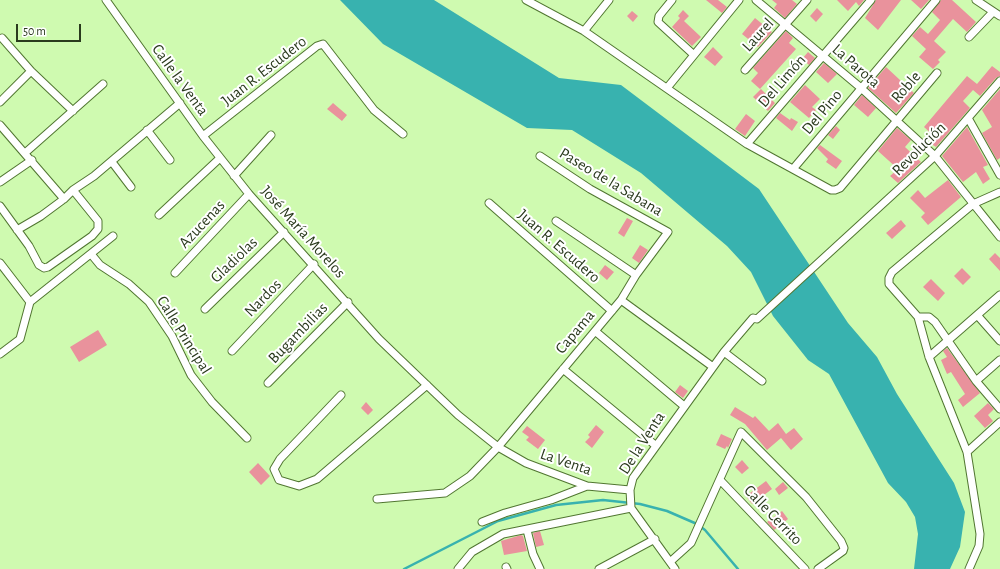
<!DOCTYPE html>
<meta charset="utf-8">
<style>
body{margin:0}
#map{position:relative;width:1000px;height:569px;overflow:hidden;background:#cffab0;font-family:"Alegreya Sans",sans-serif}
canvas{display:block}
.scale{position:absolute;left:16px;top:24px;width:65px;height:18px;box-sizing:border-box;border:2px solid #2a3a1d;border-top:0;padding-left:5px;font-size:12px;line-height:14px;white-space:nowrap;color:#2a3a1d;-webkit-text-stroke:3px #fff;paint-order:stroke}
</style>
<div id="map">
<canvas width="1000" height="569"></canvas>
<div class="scale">50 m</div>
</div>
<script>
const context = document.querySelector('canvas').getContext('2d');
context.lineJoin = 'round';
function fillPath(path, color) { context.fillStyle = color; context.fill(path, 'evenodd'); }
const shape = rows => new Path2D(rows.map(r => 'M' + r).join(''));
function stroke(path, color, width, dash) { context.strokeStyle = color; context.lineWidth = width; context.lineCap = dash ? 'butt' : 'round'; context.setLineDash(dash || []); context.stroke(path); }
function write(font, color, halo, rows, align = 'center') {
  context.font = font + ' "Alegreya Sans",sans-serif'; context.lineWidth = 4; context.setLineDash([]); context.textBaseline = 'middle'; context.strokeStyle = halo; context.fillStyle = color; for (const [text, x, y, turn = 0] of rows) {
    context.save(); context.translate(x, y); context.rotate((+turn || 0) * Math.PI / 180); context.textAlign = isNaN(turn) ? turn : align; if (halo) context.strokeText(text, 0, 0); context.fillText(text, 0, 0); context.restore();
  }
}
fillPath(shape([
 [340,0,434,0,559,78,621,85,759,189,848,323,877,357,897,394,954,483,965,512,960,547,950,569,914,569,918,534,915,517,906,502,888,483,829,374,808,360,773,316,751,272,727,246,641,173,572,130,527,128,383,44]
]), '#38b2af');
stroke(shape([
 [404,569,498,521,556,505,603,500,640,504,667,511,697,524,705,530,738,569]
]), '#38b2af', 2.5);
fillPath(shape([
 [706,0,718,0,727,7,722,13],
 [772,0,792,0,797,4,785,18,774,8,777,4],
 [837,0,864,0,859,6,856,2,848,11],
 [876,0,901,0,878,30,865,18],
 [911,0,929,0,921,9],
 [941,0,952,0,976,22,967,32,953,19,934,41,946,52,938,60,940,62,933,69,919,57,926,49,912,36,920,27,928,34,940,20,932,12],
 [817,8,823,14,816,22,810,16],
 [683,10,689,16,684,21,701,37,692,46,672,27,680,18,678,16],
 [632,11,638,16,633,22,627,16],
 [755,18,772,32,758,47,742,34],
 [786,31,793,38,789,43,796,49,760,89,751,81,758,73,753,68],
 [713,47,723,57,715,66,704,57],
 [808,52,815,58,809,65,802,59],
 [824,63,837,74,828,83,816,72],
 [992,66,1000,72,1000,76,996,78,980,96,973,90,963,101,970,108,936,147,930,143,935,137,924,127,967,76,977,84],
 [886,67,914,93,896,113,868,88],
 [805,85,820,99,812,107,816,110,809,118,790,102],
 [761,89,775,103,768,111,753,97],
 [1000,89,1000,158,997,160,982,133,992,127,982,110],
 [862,95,876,108,868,117,854,105],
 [333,103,347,115,342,121,327,109],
 [780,113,790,120,791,118,798,122,792,131,776,118],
 [746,114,755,121,745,136,735,129],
 [836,126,840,130,833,139,828,135],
 [967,127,988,165,983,167,990,179,983,184,976,172,963,182,942,156],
 [897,128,911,140,905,147,921,162,898,183,890,176,898,169,878,151],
 [820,145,842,161,836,169,826,162,828,159,817,148],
 [948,180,961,197,928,225,921,217,925,213,910,198,918,190,925,198],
 [627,218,633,221,624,237,618,233],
 [901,220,906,226,892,239,886,233],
 [640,245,648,250,639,263,632,258],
 [995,253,1000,258,1000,271,989,259],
 [605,265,614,272,607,280,599,273],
 [962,268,971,277,963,285,954,276],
 [931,279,945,293,938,301,923,287],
 [98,330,107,345,79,362,70,347],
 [947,348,980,393,963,407,958,400,965,394,951,372,947,374,941,360,947,357,943,351],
 [680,385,688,391,683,398,675,392],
 [366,402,373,410,368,415,361,408],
 [988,403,994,409,988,415,993,421,985,428,974,416],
 [735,407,753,418,755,416,769,431,778,423,786,434,794,428,803,439,791,450,781,438,767,450,745,424,730,415],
 [596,425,604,432,592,448,585,442,590,437,588,435],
 [527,426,545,440,538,449,526,440,529,437,522,432],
 [721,434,732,439,728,448,727,446,725,449,716,445],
 [742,460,749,468,742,474,735,467],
 [258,463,270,476,261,485,249,472],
 [766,481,772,489,752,504,746,496],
 [783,482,788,488,779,495,775,489],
 [782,511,788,519,774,530,767,522],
 [540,531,544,545,536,547,533,533],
 [521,535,523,536,527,551,504,555,501,541]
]), '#e9929c');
const street = shape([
 [106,0,203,136,249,194,379,339,458,415,498,447,526,463,587,486,630,490],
 [526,0,584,31,747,144,831,190,835,190,840,188,937,73],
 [672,0,659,16,658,22,694,55],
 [756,0,861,88,935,156,1000,237],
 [976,0,1000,16],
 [584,31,609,0],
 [969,37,993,12],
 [2,38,31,71,73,111],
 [745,70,807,0],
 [667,88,739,0],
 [0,102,31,71],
 [968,118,1000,175],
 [0,125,64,199],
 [147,130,170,160],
 [203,136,317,46,323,44,374,110,403,134],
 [747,144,871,0],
 [25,153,103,84],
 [112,162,131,187],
 [793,169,936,0],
 [234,176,271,135],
 [0,182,32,160],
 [489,203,612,311],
 [0,206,29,246,39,265,44,268,48,267,92,236,98,229,98,221,73,190],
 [159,215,220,158],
 [556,221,636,275],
 [17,230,41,216,64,199,73,190,94,176,180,103],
 [91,254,100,265,129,284,149,302,172,336,191,375,212,402,247,438],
 [0,263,30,302],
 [175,273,249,194],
 [621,300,713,367],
 [205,309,284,232],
 [977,315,1000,341],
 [918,317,929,317,935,322,976,381,1000,409],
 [595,331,684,406],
 [232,351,314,264],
 [724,352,762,381],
 [0,354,20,339,30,302,113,236],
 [929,357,1000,295],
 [563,369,655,445],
 [976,381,1000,360],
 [268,383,348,302],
 [341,395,280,459,274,469,279,480,299,486,317,479,427,385],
 [967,452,1000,422],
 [721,481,805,569],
 [377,499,445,493,470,476,498,447,621,300,636,275,668,232,590,189,540,156],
 [482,522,505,513,551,500,587,486],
 [527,530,533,554,540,569],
 [670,562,691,543,741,432,806,497,841,541,844,548,843,551,818,569],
 [506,567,507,569],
 [458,569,472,552,503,534,631,508],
 [599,569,655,539],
 [675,569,631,508,630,490,633,478,724,352,753,318,757,319,935,156,1000,81],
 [969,569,979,546,980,534,967,452,929,357,918,317,889,284,889,278,892,272,973,204,1000,192]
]);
stroke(street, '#517631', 9);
stroke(street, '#fff', 7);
write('16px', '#2a3a1d', '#fff', [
 ["Laurel",758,35,-48],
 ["La Parota",856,66,41],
 ["Juan R. Escudero",264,71,-38],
 ["Calle la Venta",180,80,54],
 ["Del Limón",782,81,-49],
 ["Roble",906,87,-49],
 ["Del Pino",822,112,-50],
 ["Revolución",919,149,-45],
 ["Paseo de la Sabana",611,182,31],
 ["Azucenas",202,224,-47],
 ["José María Morelos",303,232,48],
 ["Juan R. Escudero",559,246,41],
 ["Gladiolas",234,260,-44],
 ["Nardos",263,298,-46],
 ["Capama",575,332,-50],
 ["Bugambilias",298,333,-46],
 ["Calle Principal",184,335,58],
 ["De la Venta",642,443,-57],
 ["La Venta",566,462,19],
 ["Calle Cerrito",773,515,46]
]);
</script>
